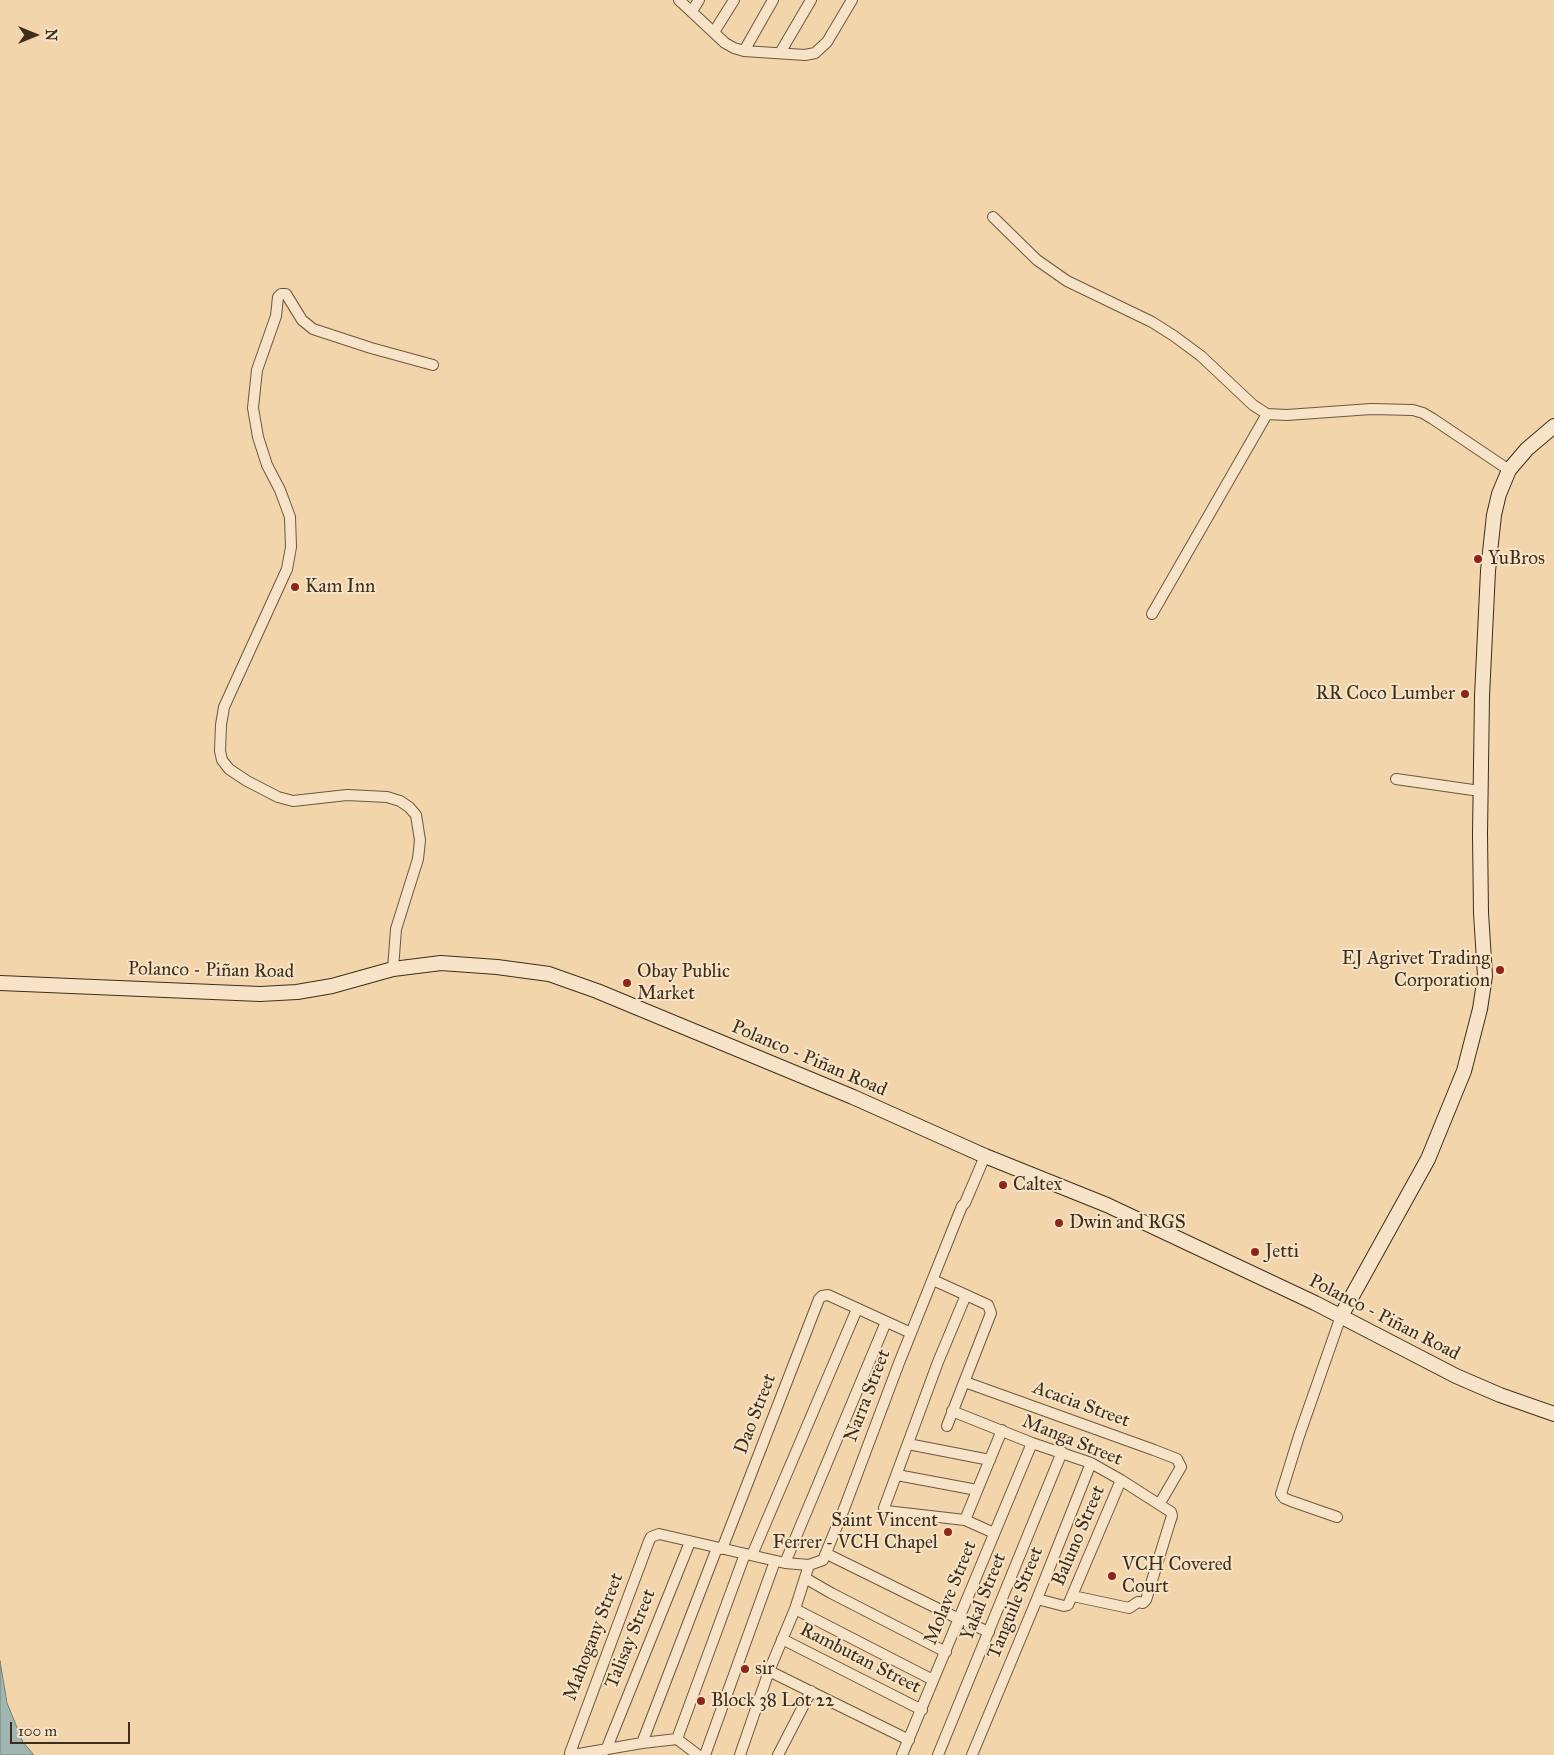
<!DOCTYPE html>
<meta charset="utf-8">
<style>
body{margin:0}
#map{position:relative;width:1554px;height:1755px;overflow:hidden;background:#f2d5aa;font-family:"IM FELL Great Primer",serif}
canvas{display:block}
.north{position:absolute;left:10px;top:10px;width:50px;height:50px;-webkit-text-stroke:4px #f7e4c8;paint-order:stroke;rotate:90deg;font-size:14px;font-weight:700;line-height:20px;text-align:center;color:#3c2e1b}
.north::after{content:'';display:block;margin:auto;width:18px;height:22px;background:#3c2e1b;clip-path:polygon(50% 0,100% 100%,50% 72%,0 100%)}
.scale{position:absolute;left:10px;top:1722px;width:120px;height:22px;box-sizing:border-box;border:2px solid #3c2e1b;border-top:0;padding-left:6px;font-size:15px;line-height:18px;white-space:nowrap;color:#3c2e1b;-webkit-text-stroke:4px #f7e4c8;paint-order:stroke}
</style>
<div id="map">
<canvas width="1554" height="1755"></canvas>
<div class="north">N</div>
<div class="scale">100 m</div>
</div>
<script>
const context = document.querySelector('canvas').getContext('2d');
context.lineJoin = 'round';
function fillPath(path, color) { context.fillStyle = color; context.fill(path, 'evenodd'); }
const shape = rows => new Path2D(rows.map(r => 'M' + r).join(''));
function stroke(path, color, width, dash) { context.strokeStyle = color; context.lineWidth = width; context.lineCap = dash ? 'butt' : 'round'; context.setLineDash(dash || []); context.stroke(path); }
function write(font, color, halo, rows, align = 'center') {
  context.font = font + ' "IM FELL Great Primer",serif'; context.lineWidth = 4; context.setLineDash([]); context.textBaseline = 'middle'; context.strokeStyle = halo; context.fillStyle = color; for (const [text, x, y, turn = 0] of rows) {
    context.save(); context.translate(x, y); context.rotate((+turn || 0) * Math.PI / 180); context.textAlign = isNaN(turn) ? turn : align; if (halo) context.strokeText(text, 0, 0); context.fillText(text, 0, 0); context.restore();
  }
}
const water = shape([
 [0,1661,7,1703,23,1742,34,1755,0,1755,0,1661]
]);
fillPath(water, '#9fb6b3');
stroke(water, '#778076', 1);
const street = shape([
 [679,0,725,43,734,48,744,51,805,55,815,53,827,42,852,0],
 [692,11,699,0],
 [714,32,734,0],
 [744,51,773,0],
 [780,53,811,0],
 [993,217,1037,260,1067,281,1152,322,1174,336,1201,356,1253,405,1267,414,1287,415,1371,409,1413,410,1423,413,1433,419,1509,470],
 [1152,614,1267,414],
 [1396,779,1480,791],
 [393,969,396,929,418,859,420,840,416,815,409,807,400,801,387,797,347,795,293,801,278,797,247,781,229,769,222,760,220,751,221,725,224,707,287,569,291,547,290,517,280,490,267,465,258,437,253,408,257,370,276,316,278,297,281,294,286,294,302,320,313,329,371,348,433,365],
 [933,1280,988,1305,991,1313,947,1426],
 [966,1295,938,1362,884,1508,886,1511,965,1520,994,1533],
 [965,1382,1154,1450,1177,1459,1181,1467,1160,1503],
 [952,1411,1032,1443,1091,1463,1121,1480,1171,1512,1172,1516,1170,1522,1146,1600,1143,1603,1138,1602,1129,1608,1073,1596],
 [908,1444,990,1460],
 [897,1475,977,1490],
 [1337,1517,1291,1501,1284,1498,1281,1494,1299,1436,1341,1316],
 [965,1520,1002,1430],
 [722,1549,819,1299,822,1296,828,1295,911,1333],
 [827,1554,959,1619,989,1632],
 [752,1555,857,1309],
 [785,1563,886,1322],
 [805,1578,831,1593,946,1652],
 [1037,1599,1064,1606,1068,1605,1121,1480],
 [795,1609,933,1680],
 [782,1639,922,1710],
 [769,1671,909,1740],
 [677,1739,642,1743,573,1755,570,1753,649,1541,651,1537,659,1534,785,1563,809,1565,823,1560,844,1509,899,1363,962,1206,965,1203,985,1156],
 [642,1743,717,1548],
 [606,1750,690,1542],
 [698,1755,677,1739,745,1554],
 [705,1755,775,1561],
 [740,1755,769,1671,795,1609,809,1565],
 [778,1755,811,1691],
 [902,1755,1032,1443],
 [938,1755,1062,1452],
 [972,1755,1037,1599,1091,1463]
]);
const secondary = shape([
 [0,983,260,994,297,992,332,986,393,969,441,963,497,967,549,974,597,991,853,1097,985,1156,1107,1205,1315,1303,1456,1376,1500,1395,1554,1414],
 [1341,1316,1428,1159,1464,1071,1480,1009,1485,976,1481,913,1480,834,1482,696,1488,571,1494,515,1499,494,1509,470,1527,449,1554,426]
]);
stroke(street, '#6a583f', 12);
stroke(secondary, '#3c2e1b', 16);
stroke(street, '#f7e4c8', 10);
stroke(secondary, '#f7e4c8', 14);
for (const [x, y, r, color] of [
 [1478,559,5,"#8f2418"],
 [295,587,5,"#8f2418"],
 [1465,694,5,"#8f2418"],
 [1500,970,5,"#8f2418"],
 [627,983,5,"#8f2418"],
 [1003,1185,5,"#8f2418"],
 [1059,1223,5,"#8f2418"],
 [1255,1252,5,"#8f2418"],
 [948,1532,5,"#8f2418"],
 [1112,1576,5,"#8f2418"],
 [745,1669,5,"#8f2418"],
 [701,1701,5,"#8f2418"]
]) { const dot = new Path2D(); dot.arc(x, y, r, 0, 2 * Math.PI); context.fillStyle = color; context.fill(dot); stroke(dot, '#f7e4c8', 2); }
write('19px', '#3c2e1b', '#f7e4c8', [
 ["YuBros",1488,559],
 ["Kam Inn",305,587],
 ["RR Coco Lumber",1455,694,"right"],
 ["EJ Agrivet Trading",1490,959,"right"],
 ["Corporation",1490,981,"right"],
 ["Obay Public",637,972],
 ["Market",637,994],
 ["Caltex",1013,1185],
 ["Dwin and RGS",1069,1223],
 ["Jetti",1265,1252],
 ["Saint Vincent",938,1521,"right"],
 ["Ferrer - VCH Chapel",938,1543,"right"],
 ["VCH Covered",1122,1565],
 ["Court",1122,1587],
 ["sir",755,1669],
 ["Block 38 Lot 22",711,1701]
], 'left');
write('19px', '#3c2e1b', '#f7e4c8', [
 ["Polanco - Piñan Road",211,971,1],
 ["Polanco - Piñan Road",809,1059,23],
 ["Polanco - Piñan Road",1384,1318,27],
 ["Narra Street",868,1396,-69],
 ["Acacia Street",1081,1405,20],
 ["Dao Street",756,1414,-69],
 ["Manga Street",1072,1441,22],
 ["Baluno Street",1079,1536,-67],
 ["Molave Street",951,1593,-68],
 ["Yakal Street",984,1597,-68],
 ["Tanguile Street",1016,1603,-68],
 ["Mahogany Street",594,1637,-69],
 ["Talisay Street",631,1639,-68],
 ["Rambutan Street",860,1659,27]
]);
</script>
